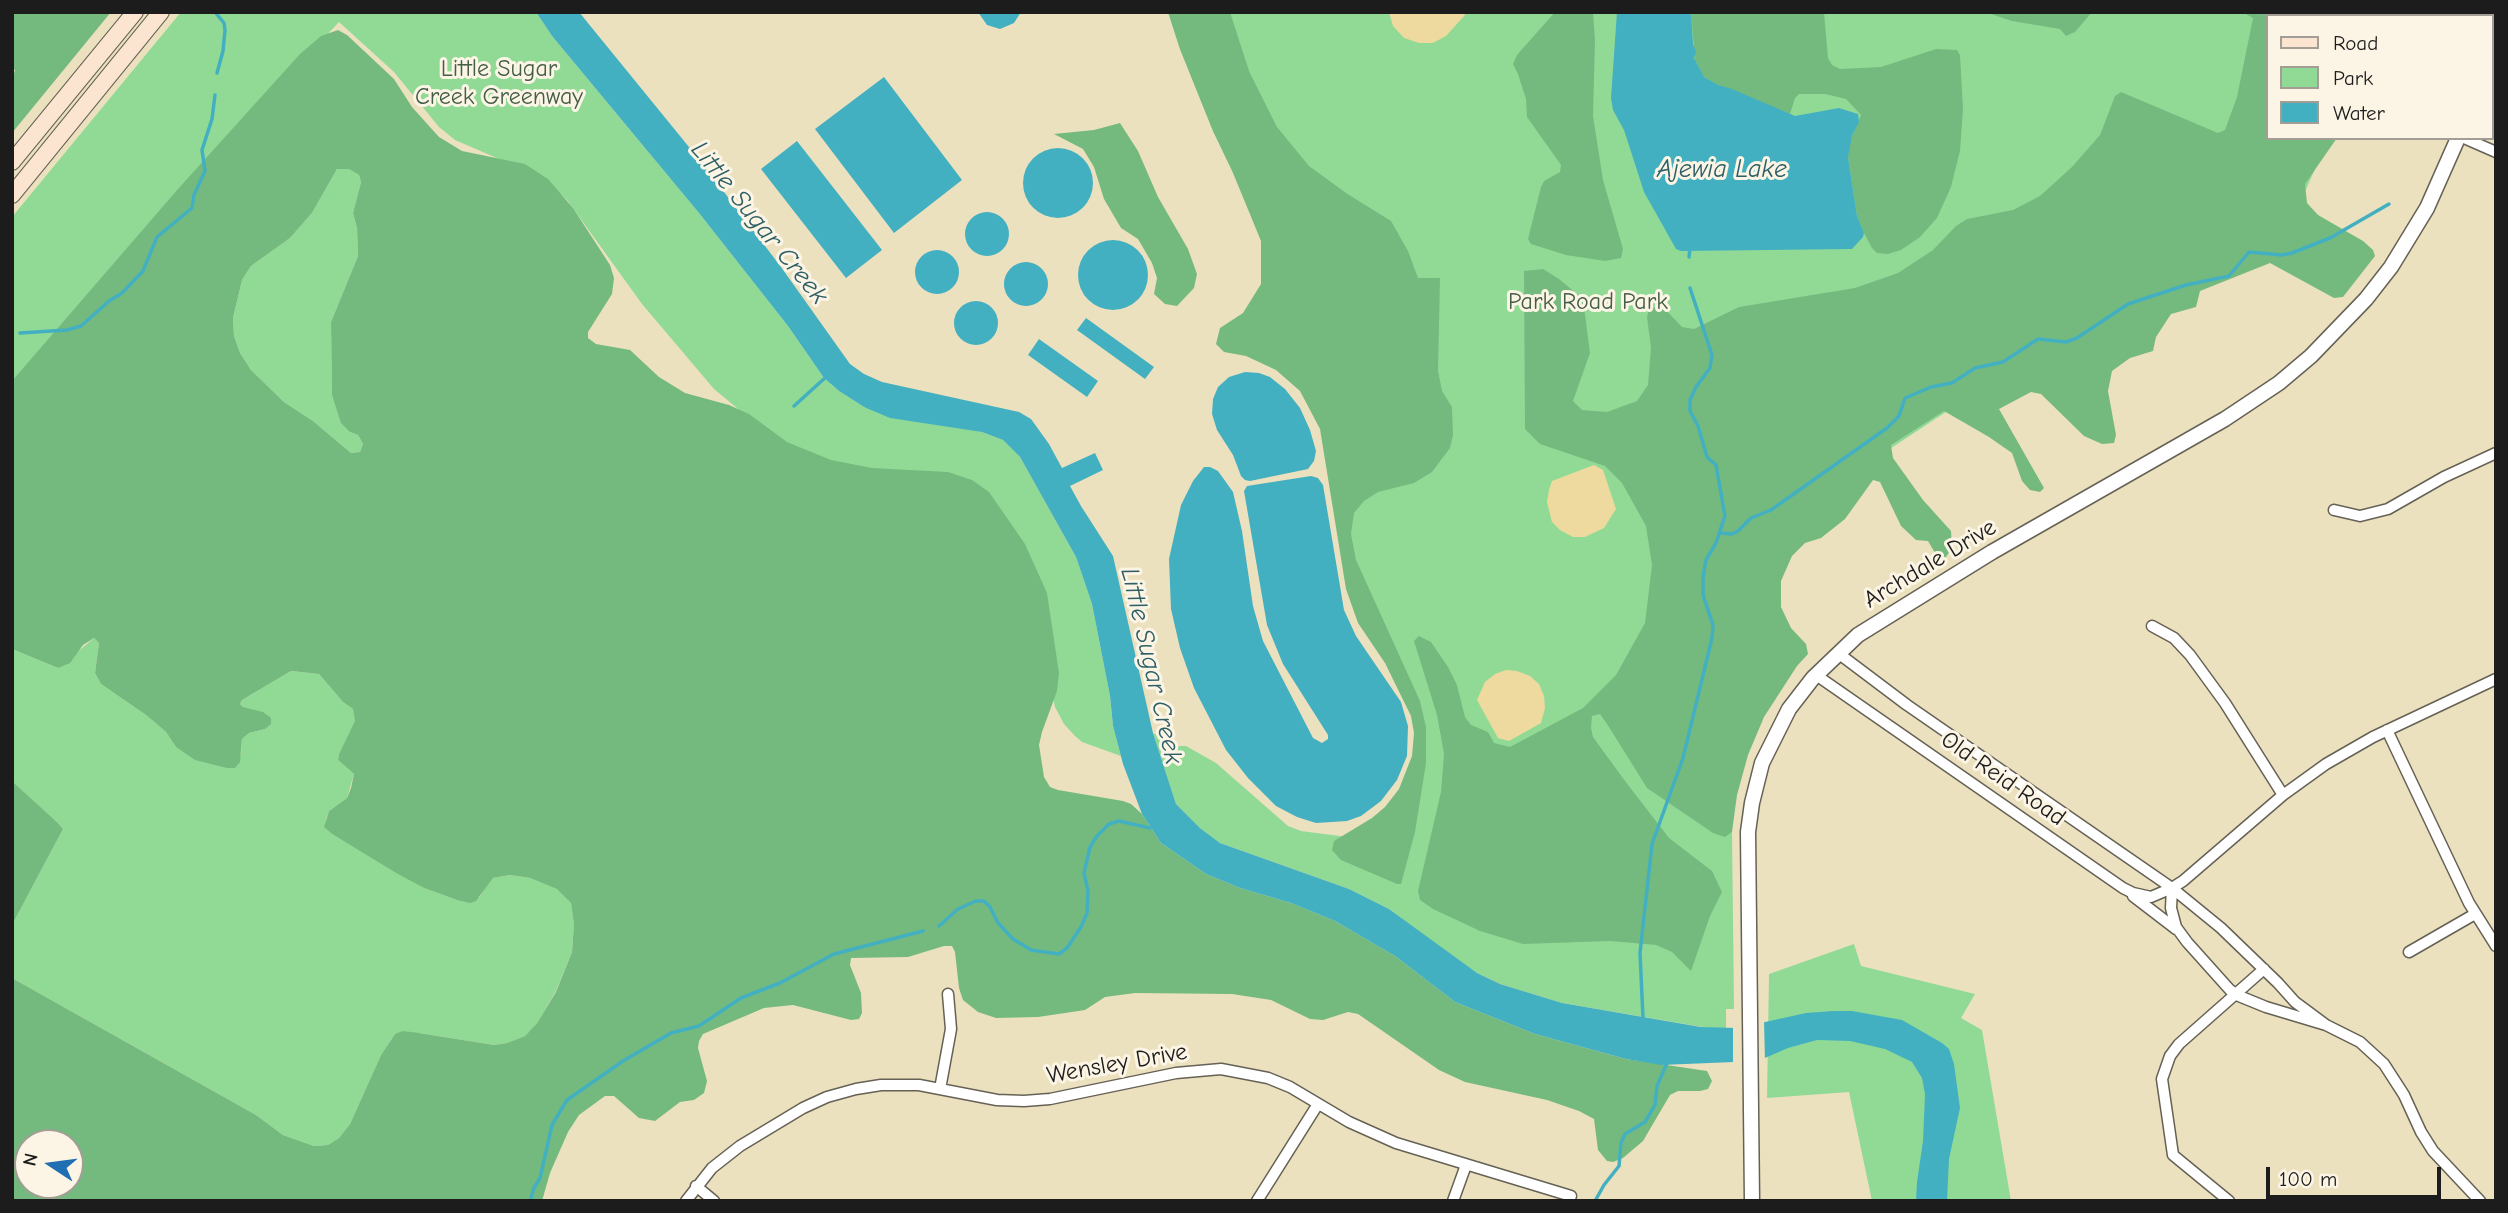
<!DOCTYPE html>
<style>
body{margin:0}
#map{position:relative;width:2508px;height:1213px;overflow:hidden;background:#ece1bf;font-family:"Comic Neue",sans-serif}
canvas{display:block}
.frame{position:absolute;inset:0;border:14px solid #1c1c1c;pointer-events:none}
.legend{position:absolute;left:2266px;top:14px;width:228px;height:126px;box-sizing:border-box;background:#fcf5e5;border:2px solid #a29e95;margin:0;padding:9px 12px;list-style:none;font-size:21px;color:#1c1c1c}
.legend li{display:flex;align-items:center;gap:14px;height:35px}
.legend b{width:35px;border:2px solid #a29e95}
.north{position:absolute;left:14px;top:1129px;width:70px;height:70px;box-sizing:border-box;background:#fcf5e5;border:2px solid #a29e95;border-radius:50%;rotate:283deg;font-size:19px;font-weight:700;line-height:28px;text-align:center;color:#1c1c1c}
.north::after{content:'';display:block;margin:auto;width:24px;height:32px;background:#1f6fb2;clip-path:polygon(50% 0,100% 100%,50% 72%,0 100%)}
.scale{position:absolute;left:2266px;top:1167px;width:175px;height:32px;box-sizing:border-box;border:4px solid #1c1c1c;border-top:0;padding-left:9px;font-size:21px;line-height:24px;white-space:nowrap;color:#1c1c1c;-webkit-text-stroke:5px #fcf5e5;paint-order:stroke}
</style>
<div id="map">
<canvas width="2508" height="1213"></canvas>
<div class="frame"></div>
<ul class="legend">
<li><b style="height:9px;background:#fce5d0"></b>Road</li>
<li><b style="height:19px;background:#91da96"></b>Park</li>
<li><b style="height:19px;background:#43b0c1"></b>Water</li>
</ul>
<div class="north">N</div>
<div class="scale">100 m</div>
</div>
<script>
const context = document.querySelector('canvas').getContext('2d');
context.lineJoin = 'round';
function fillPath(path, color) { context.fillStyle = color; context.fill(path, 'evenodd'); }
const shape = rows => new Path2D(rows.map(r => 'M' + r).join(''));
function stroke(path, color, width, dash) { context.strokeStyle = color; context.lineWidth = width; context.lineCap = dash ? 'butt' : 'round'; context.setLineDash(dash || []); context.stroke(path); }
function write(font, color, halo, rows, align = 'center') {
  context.font = font + ' "Comic Neue",sans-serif'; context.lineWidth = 6; context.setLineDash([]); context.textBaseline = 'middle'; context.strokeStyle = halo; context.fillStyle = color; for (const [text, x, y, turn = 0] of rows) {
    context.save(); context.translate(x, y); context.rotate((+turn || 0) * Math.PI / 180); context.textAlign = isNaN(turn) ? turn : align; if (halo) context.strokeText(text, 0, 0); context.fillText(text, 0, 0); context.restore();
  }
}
fillPath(shape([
 [181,12,536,12,552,36,699,213,788,326,824,378,839,391,864,407,982,432,1003,440,1020,457,1076,557,1092,604,1110,696,1113,726,1121,756,1082,742,1074,735,1064,724,1055,707,1049,681,838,472,772,437,714,389,642,304,567,200,553,187,506,162,455,140,439,127,394,72,339,22,218,151,12,396,12,217],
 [1168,12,2385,12,2383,16,2268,16,2268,138,2329,138,2280,247,1993,381,1721,560,1666,797,1732,832,1734,1009,1726,1009,1726,1031,1562,1003,1500,984,1477,973,1457,960,1389,909,1349,889,1220,843,1200,828,1176,804,1153,733,1177,746,1186,746,1216,763,1288,826,1301,831,1363,839,1388,814,1424,736,1355,576,1344,519,1306,368,1264,232,1213,131,1180,49],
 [337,169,350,169,359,175,361,182,353,213,357,228,358,256,331,322,332,395,350,432,358,435,363,444,360,452,351,453,313,421,284,402,251,370,240,353,234,336,233,318,242,280,251,266,290,238,312,213],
 [94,638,99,643,95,673,101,684,146,715,166,732,176,747,241,755,242,739,249,733,265,729,240,704,242,700,291,671,319,674,343,702,353,709,356,721,339,754,338,760,354,774,347,798,329,811,326,819,325,827,332,834,424,888,457,900,480,897,484,887,493,878,510,875,530,878,558,889,571,903,574,925,572,952,556,991,537,1023,525,1036,507,1043,494,1045,419,1033,395,1034,381,1055,350,1124,339,1138,328,1145,314,1146,283,1135,256,1115,12,978,12,925,63,829,57,822,12,781,12,649,58,668],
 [1854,944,1861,966,1975,994,1961,1018,1982,1030,2011,1201,1872,1201,1849,1092,1767,1098,1769,974]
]), '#91da96');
fillPath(shape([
 [12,12,111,12,12,133,12,80,15,70,12,68],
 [1168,12,1230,12,1249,71,1277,127,1309,166,1346,193,1391,221,1408,251,1418,278,1440,278,1438,371,1442,391,1452,407,1453,435,1450,448,1432,472,1414,483,1378,492,1364,501,1354,513,1351,534,1356,560,1420,701,1426,727,1426,763,1415,832,1401,884,1397,884,1341,860,1332,850,1334,841,1372,818,1385,807,1399,789,1412,756,1414,733,1411,716,1385,663,1358,623,1346,589,1320,429,1300,391,1276,370,1246,356,1224,352,1216,344,1220,328,1243,313,1261,284,1261,241,1233,173,1213,131,1180,49],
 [1555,12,1593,12,1595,40,1593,116,1603,180,1623,249,1621,258,1605,261,1566,255,1531,244,1528,239,1541,187,1544,181,1560,172,1561,165,1527,117,1526,99,1518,74,1513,64,1517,55],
 [1691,12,1824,12,1828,58,1832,65,1840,69,1881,67,1936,49,1957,50,1960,55,1963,109,1960,151,1951,187,1937,218,1920,237,1901,250,1888,254,1877,253,1872,248,1864,233,1857,216,1848,157,1849,144,1861,115,1846,99,1825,94,1799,94,1795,98,1790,114,1715,84,1703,76,1695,60],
 [1985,12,2092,12,2075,32,2066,36,2060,29,2012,21],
 [2242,12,2407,12,2405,16,2268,16,2268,138,2337,138,2305,184,2307,203,2318,215,2363,241,2373,250,2375,256,2343,297,2334,298,2270,263,2200,291,2196,307,2171,314,2156,337,2153,351,2130,358,2112,371,2108,391,2116,435,2114,443,2102,444,2084,436,2041,394,2031,392,1999,409,2044,488,2040,492,2030,490,2022,481,2012,453,1989,437,1944,411,1891,445,1893,458,1923,500,1951,531,1952,548,1946,557,1938,558,1928,541,1916,540,1901,526,1880,482,1873,480,1845,519,1821,538,1805,543,1792,556,1781,581,1781,607,1791,628,1806,644,1808,654,1797,666,1764,717,1748,755,1737,795,1732,832,1725,837,1713,833,1647,788,1609,727,1600,714,1592,716,1591,728,1593,737,1625,781,1669,838,1712,871,1722,892,1710,916,1691,971,1672,952,1656,945,1610,941,1523,944,1480,931,1433,909,1420,900,1418,891,1441,792,1444,754,1437,715,1414,641,1419,636,1431,642,1448,667,1457,685,1465,717,1471,725,1488,732,1494,743,1510,747,1583,708,1616,675,1645,623,1652,565,1646,526,1622,483,1605,466,1540,444,1525,429,1524,271,1543,269,1559,279,1583,299,1590,353,1573,401,1582,410,1607,412,1637,401,1648,385,1651,348,1647,317,1650,307,1665,309,1682,327,1694,329,1739,307,1855,288,1898,273,1933,250,1956,226,1967,219,2013,210,2040,196,2072,167,2100,135,2115,96,2121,92,2218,133,2225,130,2237,97,2253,18],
 [338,30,347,35,394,79,412,107,439,137,462,151,525,164,548,179,573,208,610,265,614,278,612,294,588,332,588,338,596,344,630,350,659,377,685,393,729,405,749,414,787,442,831,460,872,468,948,472,972,480,989,492,1025,544,1047,593,1059,673,1057,691,1042,732,1039,745,1044,777,1050,787,1058,790,1123,801,1131,804,1142,814,1161,843,1206,874,1240,888,1291,903,1335,921,1395,956,1455,1002,1535,1034,1626,1059,1707,1071,1712,1081,1708,1089,1700,1091,1678,1091,1670,1095,1643,1141,1623,1158,1613,1162,1607,1161,1598,1150,1594,1119,1579,1111,1547,1100,1465,1082,1439,1070,1358,1014,1348,1012,1323,1020,1310,1019,1271,1000,1232,994,1135,993,1105,997,1085,1010,1038,1017,996,1018,978,1012,963,1000,959,988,955,952,952,946,944,946,908,957,851,958,850,965,861,993,862,1013,859,1019,851,1020,793,1005,764,1008,703,1034,699,1041,698,1048,707,1081,704,1093,694,1100,680,1102,655,1121,639,1118,614,1096,605,1096,579,1115,568,1132,550,1173,542,1201,12,1201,12,978,256,1115,283,1135,314,1146,328,1145,339,1138,350,1124,381,1055,395,1034,403,1031,419,1033,494,1045,507,1043,525,1036,537,1023,556,992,572,952,574,925,571,903,557,889,530,878,510,875,493,878,476,901,470,903,457,900,424,888,398,874,332,834,324,827,329,811,347,798,351,788,354,774,338,760,339,754,355,721,353,709,343,702,319,674,291,671,242,700,240,704,243,707,263,712,271,718,271,724,265,729,249,733,242,739,240,762,235,768,227,768,195,760,176,747,166,732,146,715,101,684,95,673,99,643,94,638,83,645,70,663,58,668,12,649,12,381,178,189,300,54,321,36],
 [337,169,349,169,359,175,361,182,353,213,357,228,358,256,331,322,332,395,341,423,350,432,358,435,363,444,360,452,351,453,313,421,284,402,251,370,240,353,234,336,233,318,242,280,251,266,290,238,312,213],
 [28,1143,70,1143,70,1185,28,1185],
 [1120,123,1138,151,1158,197,1188,249,1197,274,1194,288,1177,306,1165,304,1154,294,1157,278,1152,263,1138,239,1121,228,1104,199,1094,167,1083,149,1054,134,1094,130],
 [12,781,57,822,63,829,12,925]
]), '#74ba7f');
fillPath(shape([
 [1389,12,1463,12,1465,15,1446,36,1433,43,1419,43,1404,38,1393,26],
 [1594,465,1603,470,1616,509,1604,528,1585,537,1573,537,1560,530,1552,522,1547,502,1549,490,1552,481],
 [1506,670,1517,671,1530,676,1539,684,1544,696,1545,708,1541,723,1509,741,1498,738,1477,700,1485,682,1495,674]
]), '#eeda9e');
fillPath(shape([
 [536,12,579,12,702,163,781,267,850,364,864,374,882,382,1019,412,1031,419,1049,444,1062,468,1095,453,1103,470,1070,486,1081,506,1113,556,1153,733,1176,804,1200,828,1220,843,1349,889,1389,909,1477,973,1500,984,1562,1003,1701,1027,1738,1028,1806,1013,1833,1011,1852,1011,1902,1020,1942,1043,1949,1049,1954,1064,1960,1108,1949,1159,1947,1201,1916,1201,1917,1182,1923,1141,1925,1094,1922,1078,1912,1062,1885,1049,1850,1041,1817,1040,1788,1048,1758,1061,1661,1065,1626,1059,1535,1034,1455,1002,1395,956,1335,921,1291,903,1240,888,1206,874,1161,843,1142,814,1123,764,1113,726,1110,696,1092,604,1076,557,1020,457,1003,440,982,432,890,418,864,407,839,391,824,378,788,326,699,213,552,36],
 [978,12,1021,12,1014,23,1000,29,987,25],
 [1617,12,1691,12,1693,44,1696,52,1694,58,1704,77,1718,85,1732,89,1795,116,1839,108,1858,114,1859,122,1852,136,1848,157,1857,216,1864,233,1863,237,1852,249,1681,251,1676,249,1644,192,1624,130,1613,110,1611,98],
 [884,77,962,180,894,233,815,129],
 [797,141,882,250,846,278,761,169],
 '1023 183a35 35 0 1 1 70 0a35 35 0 1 1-70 0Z',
 '965 234a22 22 0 1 1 44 0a22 22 0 1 1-44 0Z',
 '1078 275a35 35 0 1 1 70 0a35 35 0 1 1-70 0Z',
 '915 272a22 22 0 1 1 44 0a22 22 0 1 1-44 0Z',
 '1004 284a22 22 0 1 1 44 0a22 22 0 1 1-44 0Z',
 '954 323a22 22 0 1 1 44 0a22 22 0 1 1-44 0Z',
 [1086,318,1154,367,1145,379,1077,330],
 [1039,339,1098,381,1087,397,1028,355],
 [1245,372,1259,373,1270,377,1285,389,1300,408,1310,430,1316,451,1314,461,1308,469,1250,481,1245,480,1241,476,1233,455,1217,430,1212,414,1213,399,1218,387,1229,377],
 [1204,467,1210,467,1218,471,1233,492,1242,531,1253,606,1263,641,1313,738,1322,743,1328,739,1328,735,1283,664,1267,625,1244,491,1247,486,1311,476,1318,478,1323,485,1344,610,1356,636,1401,702,1408,726,1407,756,1397,780,1381,801,1361,816,1347,821,1316,823,1297,817,1276,806,1248,778,1226,750,1194,688,1180,648,1171,609,1169,559,1181,505,1193,481]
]), '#43b0c1');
fillPath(shape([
 [1764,1020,1765,1062,1758,1065,1733,1066,1733,1024]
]), '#ece1bf');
stroke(shape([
 [215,12,224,23,225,30,223,51,217,73],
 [1689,257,1690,248],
 [20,333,67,330,81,326,109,301,122,293,143,271,157,237,192,208,194,195,205,171,202,150,212,119,215,95],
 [794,406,826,377],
 [1720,533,1732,534,1738,531,1751,518,1771,510,1887,428,1899,416,1905,398,1910,396,1931,387,1952,383,1975,368,2003,362,2038,339,2066,342,2077,338,2128,304,2186,285,2229,276,2249,252,2282,255,2292,253,2330,238,2389,204],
 [939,926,958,909,976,901,984,901,990,907,998,923,1013,939,1031,950,1059,954,1067,948,1081,927,1087,913,1088,891,1084,873,1090,847,1097,836,1109,824,1119,821,1150,828],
 [1643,1018,1640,953,1652,844,1683,758,1712,638,1713,625,1703,595,1703,577,1706,560,1716,543,1725,516,1716,465,1707,457,1698,426,1690,411,1690,400,1696,387,1710,368,1712,355,1690,288],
 [530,1201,534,1188,540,1178,552,1125,567,1100,623,1061,671,1033,699,1026,741,998,780,983,834,954,923,931],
 [1595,1201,1604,1185,1619,1166,1621,1143,1625,1134,1645,1122,1655,1105,1657,1086,1667,1063]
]), '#43b0c1', 3.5);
const minor = shape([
 [2464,138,2496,152],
 [2334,510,2360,516,2388,509,2444,477,2496,453],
 [2152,626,2174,638,2190,655,2225,703,2283,795],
 [1816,675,2123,888,2133,893,2151,897,2172,888,1907,705,1838,653],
 [2387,730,2469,903,2496,946],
 [2172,888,2221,928,2278,983,2295,1002,2326,1025,2266,1007,2239,996,2230,990,2187,942,2176,927,2171,908,2172,888],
 [2172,888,2183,881,2283,795,2326,764,2373,737,2496,679],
 [2133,896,2176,929],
 [2409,952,2475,914],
 [2326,1025,2360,1042,2384,1064,2404,1095,2421,1132,2433,1151,2480,1201],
 [940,1089,951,1029,948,994],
 [696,1186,714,1201],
 [686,1201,712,1168,740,1146,803,1108,827,1097,856,1089,881,1085,919,1085,997,1100,1024,1101,1050,1099,1176,1073,1221,1069,1268,1078,1290,1087,1349,1122,1396,1143,1571,1196],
 [1257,1201,1318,1104],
 [1453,1201,1466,1165],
 [2229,1201,2173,1155,2162,1079,2170,1056,2179,1044,2264,969]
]);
const tertiary = shape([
 [2492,61,2496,53],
 [1752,1201,1748,832,1752,803,1762,763,1789,709,1813,678,1858,635,1992,552,2225,419,2279,383,2311,356,2366,299,2391,267,2427,208,2458,138]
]);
const secondary = shape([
 [12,162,135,12],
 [12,195,161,12]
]);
stroke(minor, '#656155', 13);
stroke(tertiary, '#656155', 17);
stroke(secondary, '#656155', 18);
stroke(minor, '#fff', 10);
stroke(tertiary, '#fff', 14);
stroke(secondary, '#fce5d0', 16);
write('24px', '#455e47', '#fcf5e5', [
 ["Little Sugar",499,69],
 ["Creek Greenway",499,97],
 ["Park Road Park",1588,302]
]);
write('24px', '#1c1c1c', '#fcf5e5', [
 ["Archdale Drive",1930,564,-31],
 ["Old Reid Road",2003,779,35],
 ["Wensley Drive",1117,1064,-10]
]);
write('italic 26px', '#2e5f66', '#fcf5e5', [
 ["Ajewia Lake",1722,170],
 ["Little Sugar Creek",759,223,51],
 ["Little Sugar Creek",1151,666,77]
]);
</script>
